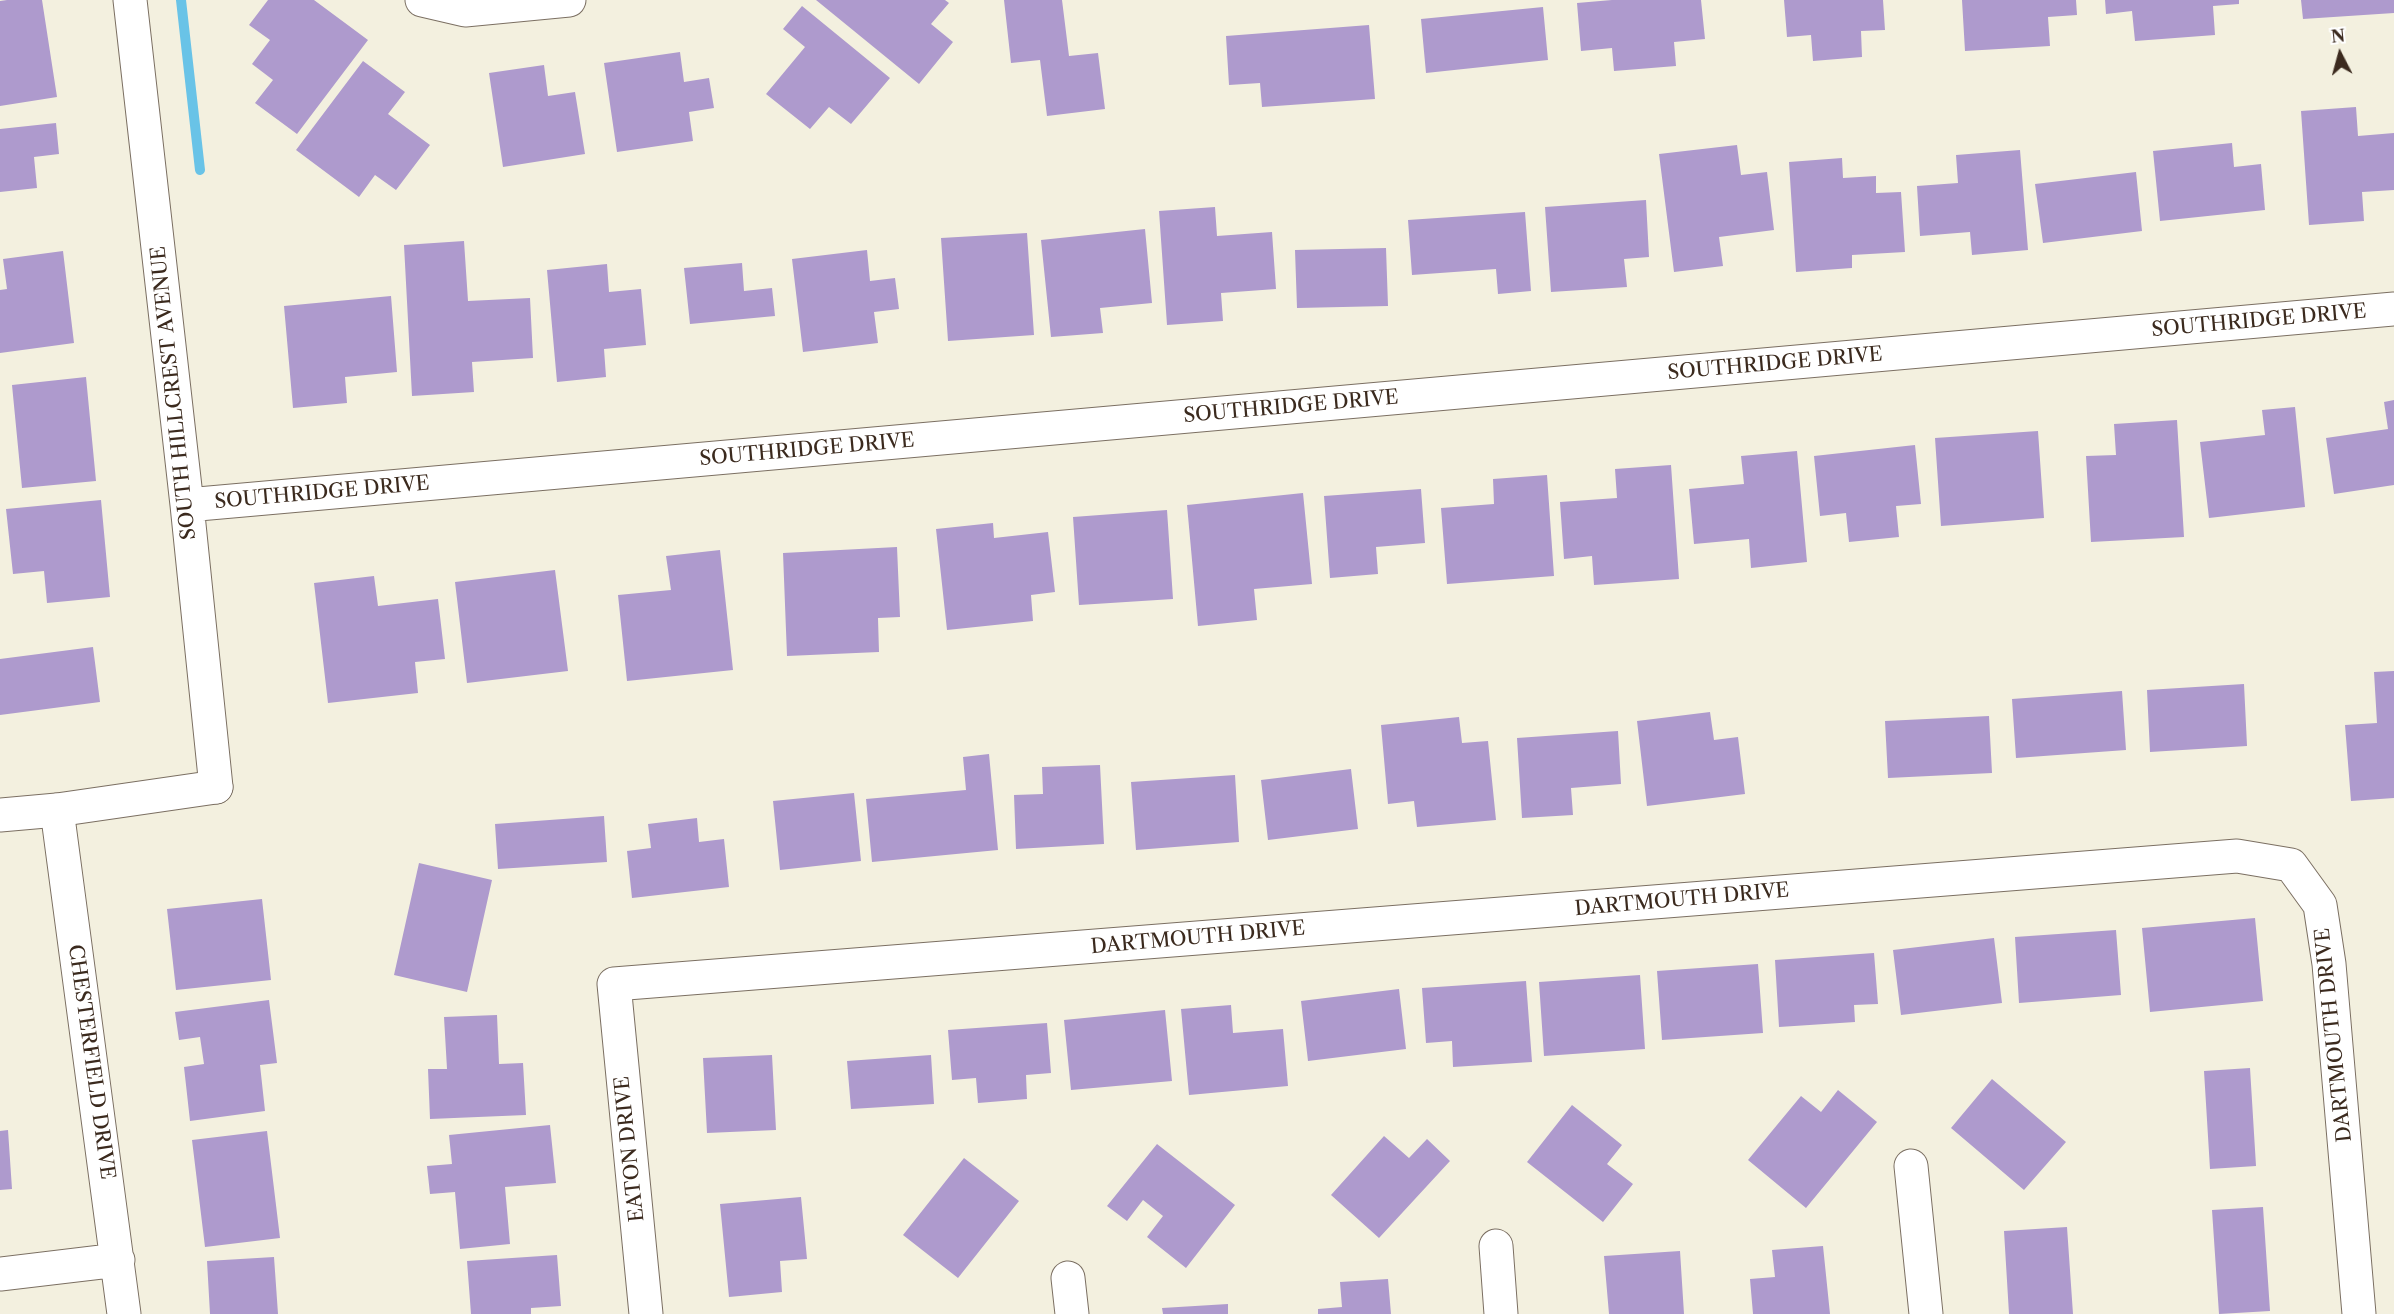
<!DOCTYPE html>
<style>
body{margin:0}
#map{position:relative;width:2394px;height:1314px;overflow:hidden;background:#f3f0df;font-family:"Libre Caslon Text",serif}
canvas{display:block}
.north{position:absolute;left:2310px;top:24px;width:60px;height:60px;-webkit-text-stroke:4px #fff;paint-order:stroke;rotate:354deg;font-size:16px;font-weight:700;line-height:24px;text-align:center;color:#3b2a1e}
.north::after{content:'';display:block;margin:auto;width:21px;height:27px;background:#3b2a1e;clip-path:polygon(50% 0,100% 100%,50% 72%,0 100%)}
</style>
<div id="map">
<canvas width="2394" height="1314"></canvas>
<div class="north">N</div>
</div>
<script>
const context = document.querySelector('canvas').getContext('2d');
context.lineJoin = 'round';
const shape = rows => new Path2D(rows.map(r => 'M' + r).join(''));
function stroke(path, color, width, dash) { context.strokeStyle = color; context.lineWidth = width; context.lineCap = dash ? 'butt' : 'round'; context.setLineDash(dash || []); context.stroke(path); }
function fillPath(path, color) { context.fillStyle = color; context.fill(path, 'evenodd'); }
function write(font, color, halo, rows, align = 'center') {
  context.font = font + ' "Libre Caslon Text",serif'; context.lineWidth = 4.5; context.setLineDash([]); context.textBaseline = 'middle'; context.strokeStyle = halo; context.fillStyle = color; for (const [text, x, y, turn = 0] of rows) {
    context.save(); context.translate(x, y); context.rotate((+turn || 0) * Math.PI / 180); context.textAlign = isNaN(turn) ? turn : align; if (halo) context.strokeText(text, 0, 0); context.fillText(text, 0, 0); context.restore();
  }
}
stroke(shape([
 [181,0,200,170]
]), '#69c3e7', 10);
fillPath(shape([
 [7,0,42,0,57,97,0,106,0,1],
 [268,0,314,0,368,40,297,134,255,103,273,80,252,64,270,40,249,25],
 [816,0,945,0,949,3,931,24,953,42,919,84],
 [1004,0,1062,0,1069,56,1098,53,1105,109,1047,116,1040,60,1011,63],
 [1612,0,1701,0,1705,39,1674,42,1676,66,1614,71,1612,48,1581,51,1577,3],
 [1784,0,1883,0,1885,30,1861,31,1862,57,1813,61,1811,35,1787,37],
 [1962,0,2076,0,2077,15,2048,17,2050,46,1965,51],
 [2105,0,2239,0,2239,4,2213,6,2215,35,2135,41,2132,11,2106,14],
 [2301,0,2394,0,2394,13,2303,19],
 [802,6,890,78,851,124,829,107,810,129,766,94,805,47,783,29],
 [1543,7,1548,60,1426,73,1421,19],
 [1369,25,1375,99,1262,107,1260,83,1229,85,1226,36],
 [680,52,684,82,709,78,714,108,689,112,693,141,617,152,604,63],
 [363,61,405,92,388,114,430,145,396,190,375,175,359,197,296,150],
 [544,65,548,96,575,92,585,154,503,167,489,73],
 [2356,107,2358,136,2394,133,2394,190,2362,192,2364,221,2309,225,2301,111],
 [56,123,59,154,34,157,37,188,0,192,0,129],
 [2232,143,2234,167,2261,164,2265,210,2160,221,2153,151],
 [1737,145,1741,175,1767,172,1774,230,1719,237,1723,266,1674,272,1659,154],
 [2020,150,2028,250,1972,255,1970,232,1920,236,1917,186,1958,183,1956,155],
 [1842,158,1843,178,1876,176,1876,193,1901,192,1905,252,1852,255,1852,268,1796,272,1789,162],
 [2136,172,2142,231,2043,243,2035,184],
 [1646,200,1649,257,1624,259,1627,287,1551,292,1545,207],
 [1215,207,1217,236,1272,232,1276,289,1221,293,1223,321,1167,325,1159,211],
 [1525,212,1531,291,1498,294,1496,269,1412,275,1408,220],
 [1145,229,1152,303,1100,308,1103,333,1051,337,1041,240],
 [1027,233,1034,335,948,341,941,238],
 [464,241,468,301,530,298,533,358,472,362,474,392,412,396,404,245],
 [1386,248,1388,306,1297,308,1295,250],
 [867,250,870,281,895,278,899,309,874,312,878,343,803,352,792,259],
 [63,251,74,343,0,353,0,290,7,289,3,259],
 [742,263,744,291,772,288,775,316,690,324,684,268],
 [607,264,609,292,641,289,646,345,604,349,606,377,557,382,547,270],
 [391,296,397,372,345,377,347,403,293,408,284,306],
 [86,377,96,481,22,488,12,385],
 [2394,400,2394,485,2334,494,2326,438,2388,429,2384,402],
 [2295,407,2305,507,2209,518,2200,442,2265,435,2262,410],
 [2177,420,2184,537,2091,542,2086,456,2116,455,2114,424],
 [2038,431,2044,518,1941,526,1935,438],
 [1915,445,1921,504,1896,506,1899,537,1849,542,1846,513,1820,516,1814,456],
 [1797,451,1807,562,1751,568,1749,539,1694,544,1689,489,1744,484,1741,456],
 [1671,465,1679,579,1594,585,1592,556,1564,559,1560,502,1617,498,1615,469],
 [1547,475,1554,576,1447,584,1441,508,1494,504,1493,479],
 [1421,489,1425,543,1376,547,1378,574,1330,578,1324,496],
 [1303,493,1312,584,1254,589,1257,620,1198,626,1187,505],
 [101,500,110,597,47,603,44,571,13,574,6,509],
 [1167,510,1173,599,1079,605,1073,517],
 [993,523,994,538,1048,532,1055,592,1031,595,1033,621,947,630,936,529],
 [897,547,900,617,878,618,879,652,787,656,783,553],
 [720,550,733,670,627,681,618,595,671,590,666,556],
 [555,570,568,671,467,683,455,582],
 [374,576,378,606,438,599,445,659,415,662,418,693,328,703,314,583],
 [93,647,100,702,0,715,0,659],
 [2394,671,2394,798,2351,801,2345,725,2377,723,2374,672],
 [2244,684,2247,746,2150,752,2147,690],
 [2122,691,2126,750,2016,758,2012,699],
 [1710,712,1714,740,1738,737,1745,794,1647,806,1637,721],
 [1989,716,1992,773,1888,778,1885,721],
 [1459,717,1462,743,1488,741,1496,820,1417,827,1414,801,1388,804,1381,725],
 [1618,731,1621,784,1571,788,1573,815,1522,818,1517,738],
 [989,754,998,850,872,862,866,799,966,790,963,757],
 [1100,765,1104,844,1016,849,1014,795,1043,794,1042,767],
 [1351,769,1358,829,1268,840,1261,780],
 [1235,775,1239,842,1136,850,1131,782],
 [854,793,861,861,780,870,773,801],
 [604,816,607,862,498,869,495,824],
 [697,818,699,842,724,839,729,887,632,898,627,851,651,848,648,824],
 [419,863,492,880,467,992,394,975],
 [262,899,271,980,176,990,167,909],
 [2255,918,2263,1001,2150,1012,2142,928],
 [2116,930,2121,995,2019,1003,2015,937],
 [1994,938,2002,1003,1901,1015,1893,950],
 [1874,953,1878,1004,1854,1005,1855,1022,1779,1027,1775,960],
 [1758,964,1763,1033,1662,1040,1657,971],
 [1640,975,1645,1049,1544,1056,1539,982],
 [1526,981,1532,1062,1453,1067,1452,1041,1426,1043,1422,988],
 [1399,989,1406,1049,1308,1061,1301,1001],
 [269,1000,277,1063,260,1065,265,1111,190,1121,184,1067,204,1064,200,1037,179,1040,175,1012],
 [1231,1005,1233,1033,1283,1029,1288,1086,1189,1095,1181,1009],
 [1165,1010,1172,1081,1071,1090,1064,1020],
 [497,1015,499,1064,523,1063,526,1115,430,1119,428,1069,447,1069,444,1017],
 [1047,1023,1051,1073,1026,1075,1027,1099,978,1103,976,1078,952,1080,948,1030],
 [772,1055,776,1130,707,1133,703,1058],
 [931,1055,934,1104,851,1109,847,1061],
 [2250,1068,2256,1166,2210,1169,2204,1071],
 [1992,1079,2066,1142,2024,1190,1951,1128],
 [1838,1090,1877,1122,1806,1208,1748,1160,1801,1096,1821,1112],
 [1572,1105,1622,1145,1607,1164,1633,1184,1603,1222,1527,1162],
 [550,1125,556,1183,505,1187,510,1244,460,1249,455,1192,430,1194,427,1166,452,1164,449,1135],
 [8,1130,12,1189,0,1190,0,1131],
 [267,1131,280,1238,205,1247,192,1140],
 [1384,1136,1409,1158,1427,1139,1450,1161,1379,1238,1331,1195],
 [1157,1144,1235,1205,1186,1268,1147,1237,1163,1216,1143,1200,1127,1221,1107,1206],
 [964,1158,1019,1201,958,1278,903,1235],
 [801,1197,807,1259,780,1261,782,1292,729,1297,720,1204],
 [2263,1207,2270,1311,2219,1314,2212,1210],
 [2067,1227,2073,1314,2009,1314,2004,1231],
 [1823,1246,1830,1314,1753,1314,1750,1279,1775,1277,1772,1250],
 [1680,1251,1684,1314,1609,1314,1604,1256],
 [557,1255,561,1306,531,1308,531,1314,471,1314,467,1261],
 [274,1257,278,1314,210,1314,207,1261],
 [1388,1279,1391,1314,1318,1314,1318,1309,1342,1307,1340,1282],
 [1228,1304,1228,1314,1163,1314,1162,1308]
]), '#ae9acd');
const minor = shape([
 [130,0,187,505,216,787],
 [422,0,465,10,569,0],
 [187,505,2394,309],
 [57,810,124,1314],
 [1911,1166,1926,1314],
 [1496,1246,1501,1314],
 [0,1274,118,1260],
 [1068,1278,1072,1314],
 [646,1314,614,984,2237,856,2291,865,2320,905,2329,964,2359,1314]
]);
const tertiary = shape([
 [0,815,57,810,216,787]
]);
stroke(minor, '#7b6f62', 35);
stroke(tertiary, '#7b6f62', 35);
stroke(minor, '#fff', 33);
stroke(tertiary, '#fff', 33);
write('20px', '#3b2a1e', '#fff', [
 ["SOUTHRIDGE DRIVE",2259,321,-5],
 ["SOUTHRIDGE DRIVE",1775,364,-5],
 ["SOUTH HILLCREST AVENUE",174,393,-96],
 ["SOUTHRIDGE DRIVE",1291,407,-5],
 ["SOUTHRIDGE DRIVE",807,450,-5],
 ["SOUTHRIDGE DRIVE",322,493,-5],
 ["DARTMOUTH DRIVE",1682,900,-5],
 ["DARTMOUTH DRIVE",1198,938,-5],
 ["DARTMOUTH DRIVE",2334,1035,-96],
 ["CHESTERFIELD DRIVE",91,1062,82],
 ["EATON DRIVE",630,1149,-96]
]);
</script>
